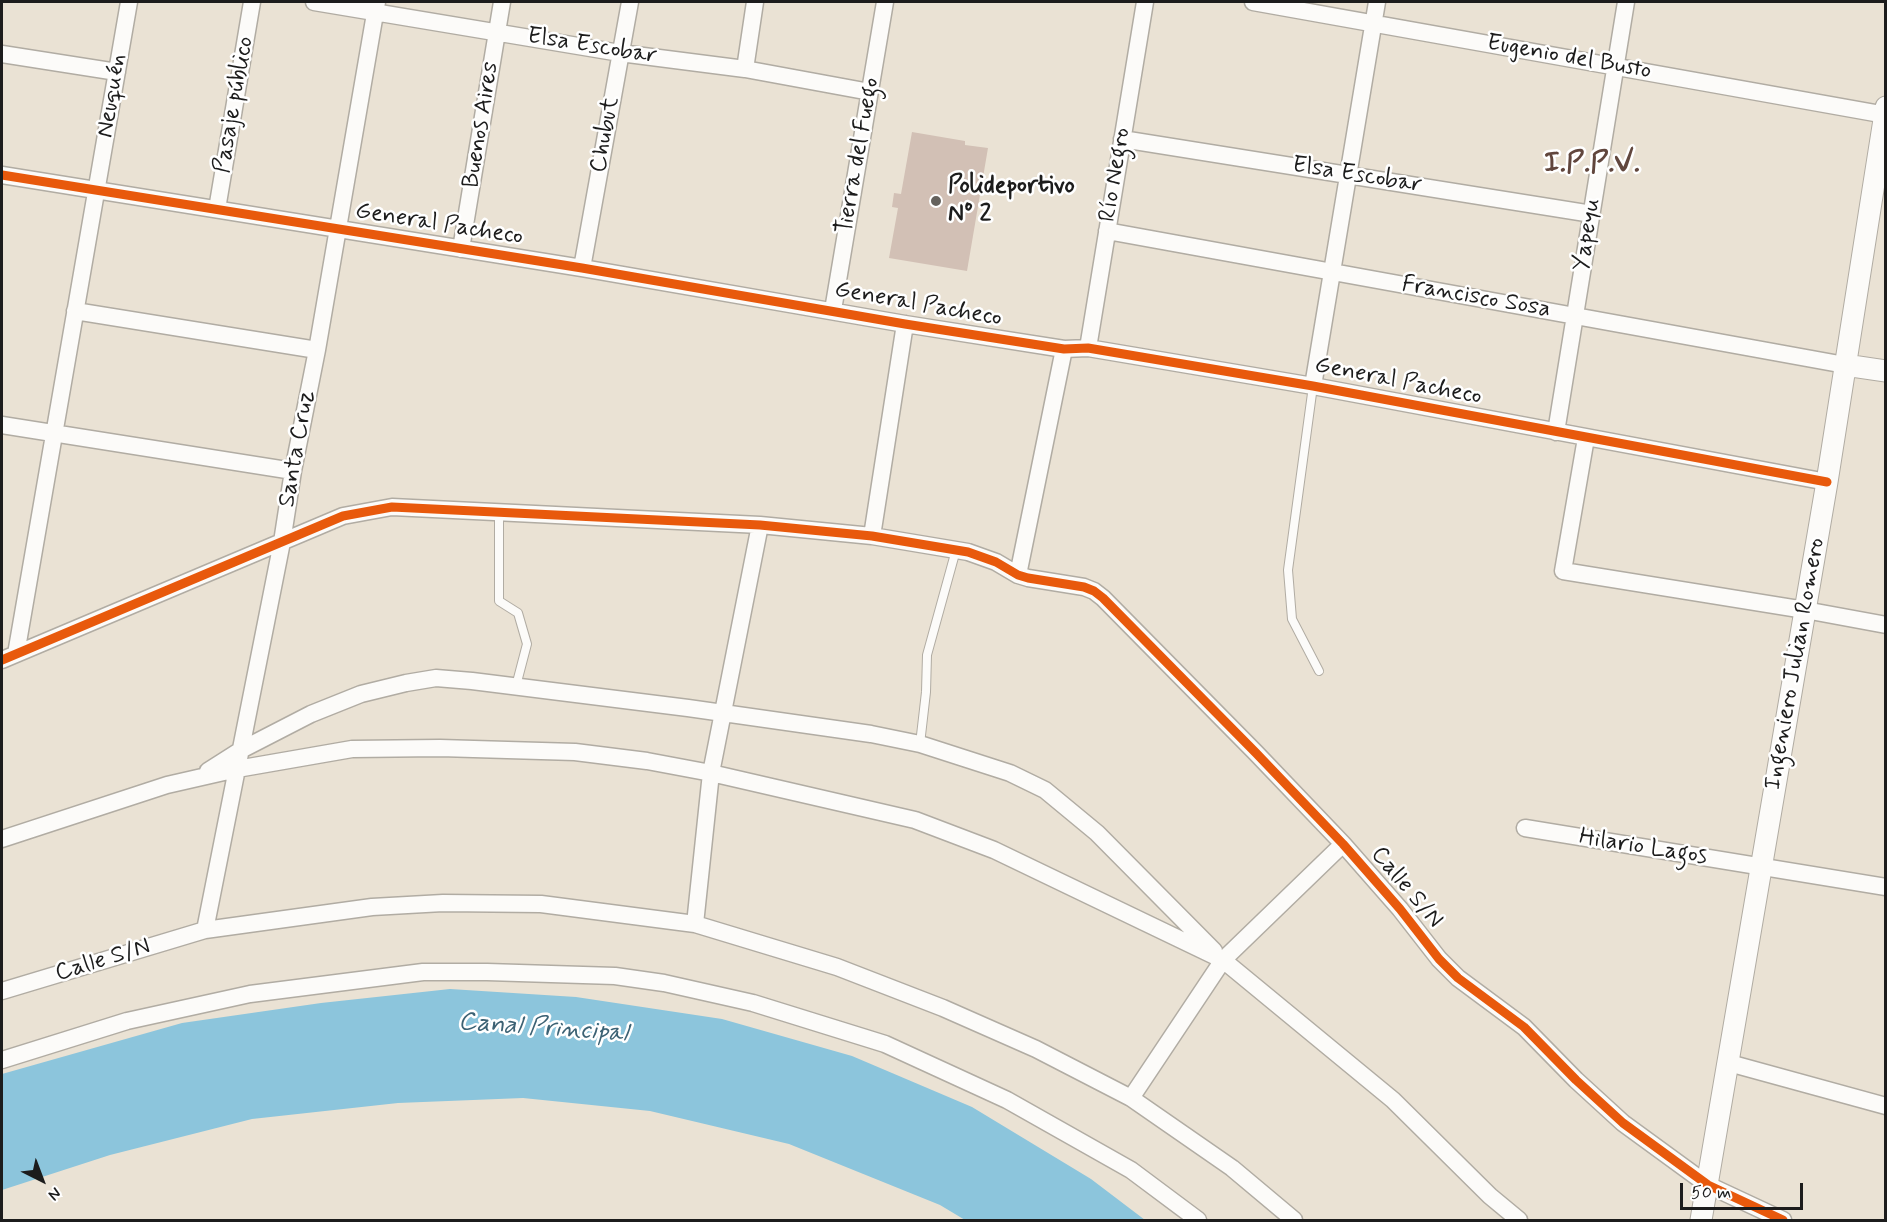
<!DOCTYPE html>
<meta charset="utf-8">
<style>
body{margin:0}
#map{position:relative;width:1887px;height:1222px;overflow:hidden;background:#eae2d4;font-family:Mynerve,sans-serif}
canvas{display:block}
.frame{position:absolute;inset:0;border:3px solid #1c1c1c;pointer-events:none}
.north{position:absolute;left:12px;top:1150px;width:60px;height:60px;-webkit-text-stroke:4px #fff;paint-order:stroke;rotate:138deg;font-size:16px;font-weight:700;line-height:24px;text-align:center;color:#1c1c1c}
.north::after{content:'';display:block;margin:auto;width:21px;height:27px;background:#1c1c1c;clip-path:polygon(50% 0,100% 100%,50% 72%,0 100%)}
.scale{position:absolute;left:1680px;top:1183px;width:123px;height:27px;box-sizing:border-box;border:3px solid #1c1c1c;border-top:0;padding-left:8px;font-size:18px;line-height:21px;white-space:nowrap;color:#1c1c1c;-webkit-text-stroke:4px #fff;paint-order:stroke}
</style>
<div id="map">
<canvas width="1887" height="1222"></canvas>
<div class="frame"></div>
<div class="north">N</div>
<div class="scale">50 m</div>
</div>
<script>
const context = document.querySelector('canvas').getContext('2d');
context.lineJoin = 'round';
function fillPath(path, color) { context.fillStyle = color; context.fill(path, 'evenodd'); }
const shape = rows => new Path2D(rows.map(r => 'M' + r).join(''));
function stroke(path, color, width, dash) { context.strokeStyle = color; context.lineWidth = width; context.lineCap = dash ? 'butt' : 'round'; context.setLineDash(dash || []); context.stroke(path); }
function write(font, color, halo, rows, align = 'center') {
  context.font = font + ' Mynerve,sans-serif'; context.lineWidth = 5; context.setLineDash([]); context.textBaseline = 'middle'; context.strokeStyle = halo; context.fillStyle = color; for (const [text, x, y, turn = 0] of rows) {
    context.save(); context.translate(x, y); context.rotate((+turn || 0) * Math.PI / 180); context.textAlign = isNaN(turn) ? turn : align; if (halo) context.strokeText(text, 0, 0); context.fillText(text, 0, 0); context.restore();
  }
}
fillPath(shape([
 [450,989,576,997,722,1019,852,1056,972,1107,1091,1179,1145,1220,965,1220,940,1205,789,1144,650,1111,523,1098,398,1103,252,1119,110,1155,2,1190,2,1074,182,1023,321,1003]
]), '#8cc5dc');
fillPath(shape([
 [912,132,965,141,965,145,988,148,967,271,889,258,898,208,892,207,894,193,901,194]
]), '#d2c0b5');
const service = shape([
 [1313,386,1288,570,1292,619,1319,671],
 [499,513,499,601,518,613,527,644,516,686],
 [920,744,926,692,927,655,956,550]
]);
const minor = shape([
 [314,2,620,53,745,69,870,92],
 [1253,2,1886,115],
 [2,54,117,72],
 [745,69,755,2],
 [1122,139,1592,214],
 [2,175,582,268,905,324,1064,349,1088,348,1313,386,1827,482],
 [217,209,252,2],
 [1107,231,1845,365],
 [461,249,502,2],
 [582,268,630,2],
 [833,310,885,2],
 [75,311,317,350],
 [1088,348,1145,2],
 [1313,386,1377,2],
 [2,425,293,471],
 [1556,432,1626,2],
 [1586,438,1563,571,1805,610,1886,625],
 [760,525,711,773,695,924,837,967,943,1008,1036,1049,1131,1098,1232,1168,1294,1220],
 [872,536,905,324],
 [1018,575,1064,349],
 [16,654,129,2],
 [2,660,343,516,392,507,760,525,872,536,968,552,996,562,1018,575,1028,578,1084,587,1094,591,1103,598,1256,753,1343,844,1400,909,1439,959,1458,978,1524,1027,1576,1080,1623,1123,1708,1185,1783,1220],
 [208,771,241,750,311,714,361,694,406,683,436,678,472,681,688,708,871,734,920,744,1010,773,1045,790,1097,833,1214,951],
 [1525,828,1886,887],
 [2,839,167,785,237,769,352,749,440,748,575,752,647,761,711,773,915,820,994,850,1223,960,1393,1100,1490,1196,1519,1220],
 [205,930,282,542,293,471,317,350,377,2],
 [2,991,205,930,372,907,443,903,541,904,695,924],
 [2,1060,127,1021,250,994,423,972,487,972,615,976,664,983,753,1003,885,1044,1007,1100,1131,1170,1198,1220],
 [1729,1063,1886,1106],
 [1131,1098,1223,960,1343,844]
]);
const tertiary = shape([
 [1845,365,1886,371],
 [1701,1220,1827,482,1886,107]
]);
stroke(service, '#b1aca3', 10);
stroke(minor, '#b1aca3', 19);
stroke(tertiary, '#b1aca3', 23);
stroke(service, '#fcfbf9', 8);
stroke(minor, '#fcfbf9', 16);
stroke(tertiary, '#fcfbf9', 21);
stroke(shape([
 [2,175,582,268,905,324,1064,349,1088,348,1313,386,1827,482],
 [2,660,343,516,392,507,760,525,872,536,968,552,996,562,1018,575,1028,578,1084,587,1094,591,1103,598,1256,753,1343,844,1400,909,1439,959,1458,978,1524,1027,1576,1080,1623,1123,1708,1185,1783,1220]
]), '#e8590c', 9);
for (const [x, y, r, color] of [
 [936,201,6,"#64615c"]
]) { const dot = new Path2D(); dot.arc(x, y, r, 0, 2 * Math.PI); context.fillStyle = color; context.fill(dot); stroke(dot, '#fff', 2); }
write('24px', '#1c1c1c', '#fff', [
 ["Elsa Escobar",592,47,9],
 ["Eugenio del Busto",1569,58,10],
 ["Neuquén",113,96,-81],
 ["Pasaje público",235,105,-80],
 ["Buenos Aires",482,125,-81],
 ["Chubut",606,135,-80],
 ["Tierra del Fuego",859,156,-80],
 ["Río Negro",1116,175,-81],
 ["Elsa Escobar",1357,176,9],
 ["General Pacheco",439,225,9],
 ["Yapeyu",1588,235,-81],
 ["Francisco Sosa",1476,298,10],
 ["General Pacheco",918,305,10],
 ["General Pacheco",1398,382,11],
 ["Santa Cruz",298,449,-80],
 ["Ingeniero Julian Romero",1796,664,-80],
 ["Hilario Lagos",1643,848,9],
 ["Calle S/N",1406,888,50],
 ["Calle S/N",103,961,-17]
]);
write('bold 24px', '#1c1c1c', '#fff', [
 ["Polideportivo",948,187],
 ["Nº 2",948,215]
], 'left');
write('italic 26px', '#3c6274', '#fff', [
 ["Canal Principal",543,1029,4]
]);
write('bold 30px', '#61463d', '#fff', [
 ["I.P.P.V.",1592,165]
]);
</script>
